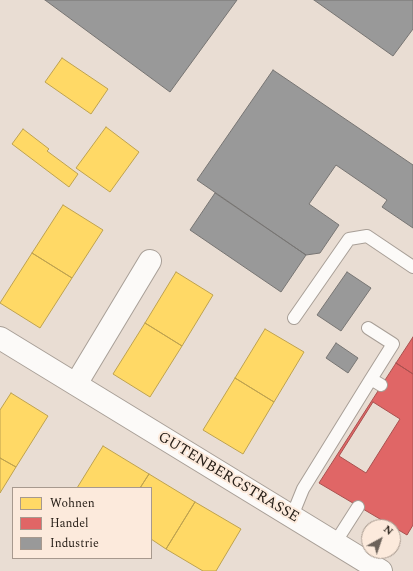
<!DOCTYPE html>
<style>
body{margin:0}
#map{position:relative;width:413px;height:571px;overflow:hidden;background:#e9ddd3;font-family:Spectral,serif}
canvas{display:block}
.legend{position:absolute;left:12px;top:487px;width:140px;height:72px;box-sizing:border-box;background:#fceadc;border:1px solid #a7998e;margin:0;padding:5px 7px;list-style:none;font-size:12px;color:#282019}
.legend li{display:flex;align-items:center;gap:8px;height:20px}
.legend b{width:20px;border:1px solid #a7998e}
.north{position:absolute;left:361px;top:519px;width:40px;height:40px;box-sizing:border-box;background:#fceadc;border:1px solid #a7998e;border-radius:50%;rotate:40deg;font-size:11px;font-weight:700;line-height:16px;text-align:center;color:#282019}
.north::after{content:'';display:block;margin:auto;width:14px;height:18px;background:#6c625a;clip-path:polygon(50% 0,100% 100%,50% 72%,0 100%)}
</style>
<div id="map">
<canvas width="413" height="571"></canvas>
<ul class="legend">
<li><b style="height:11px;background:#ffd966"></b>Wohnen</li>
<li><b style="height:11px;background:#e06666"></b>Handel</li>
<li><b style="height:11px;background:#999"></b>Industrie</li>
</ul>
<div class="north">N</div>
</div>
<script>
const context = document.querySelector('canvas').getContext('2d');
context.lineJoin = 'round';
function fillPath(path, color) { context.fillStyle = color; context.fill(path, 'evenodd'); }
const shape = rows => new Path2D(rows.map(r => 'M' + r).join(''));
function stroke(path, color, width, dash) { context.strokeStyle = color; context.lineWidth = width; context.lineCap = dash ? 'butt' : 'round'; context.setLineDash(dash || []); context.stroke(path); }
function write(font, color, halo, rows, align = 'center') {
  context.font = font + ' Spectral,serif'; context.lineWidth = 4; context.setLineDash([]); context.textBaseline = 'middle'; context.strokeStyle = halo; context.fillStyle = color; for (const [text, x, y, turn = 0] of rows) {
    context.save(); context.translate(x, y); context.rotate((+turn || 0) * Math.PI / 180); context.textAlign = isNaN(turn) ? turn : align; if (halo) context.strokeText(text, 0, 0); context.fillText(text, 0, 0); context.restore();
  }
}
const homes = shape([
 [62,58,108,89,91,114,45,82,62,58],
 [106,127,139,152,110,192,76,168,106,127],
 [23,129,49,149,47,151,78,174,69,187,12,144,23,129],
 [63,205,103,230,72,278,32,253,63,205],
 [32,253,72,278,40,328,0,303,32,253],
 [176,272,213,295,182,346,145,323,176,272],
 [145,323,182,346,150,397,113,374,145,323],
 [265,329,304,352,274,402,235,378,265,329],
 [235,378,274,402,243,454,203,430,235,378],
 [11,393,48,416,16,467,0,458,0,410,11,393],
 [103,446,149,474,140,488,77,488,103,446],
 [0,458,16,467,0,493,0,458],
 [149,474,195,502,166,549,151,539,151,488,140,488,149,474],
 [195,502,241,529,216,571,203,571,166,549,195,502]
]);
fillPath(homes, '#ffd966');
stroke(homes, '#bea24f', 1);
const shops = shape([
 [413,337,413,374,396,363,413,337],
 [396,363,413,374,413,525,407,535,319,483,396,363],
 [373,402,400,419,366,473,339,456,373,402]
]);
fillPath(shops, '#e06666');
stroke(shops, '#a9514f', 1);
const industry = shape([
 [45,0,237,0,170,92,45,0],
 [314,0,413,0,413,29,393,56,314,0],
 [273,70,413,165,413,228,382,207,387,200,336,165,309,204,339,225,320,253,306,255,197,180,273,70],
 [215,193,306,255,281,292,190,230,215,193],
 [347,272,371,288,341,331,317,315,347,272],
 [336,343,358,358,348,373,326,358,336,343]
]);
fillPath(industry, '#999');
stroke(industry, '#777573', 1);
const service = shape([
 [294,318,349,239,367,236,413,267],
 [368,328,393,344,371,379,381,385],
 [292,516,303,489,371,379],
 [335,543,358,507]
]);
const minor = shape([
 [0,338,381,571],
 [76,384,150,261]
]);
stroke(service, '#a89f97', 14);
stroke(minor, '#a89f97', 24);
stroke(service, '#fcfaf8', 12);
stroke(minor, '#fcfaf8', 22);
write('15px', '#282019', '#fceadc', [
 ["GUTENBERGSTRASSE",228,478,31]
]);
</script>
